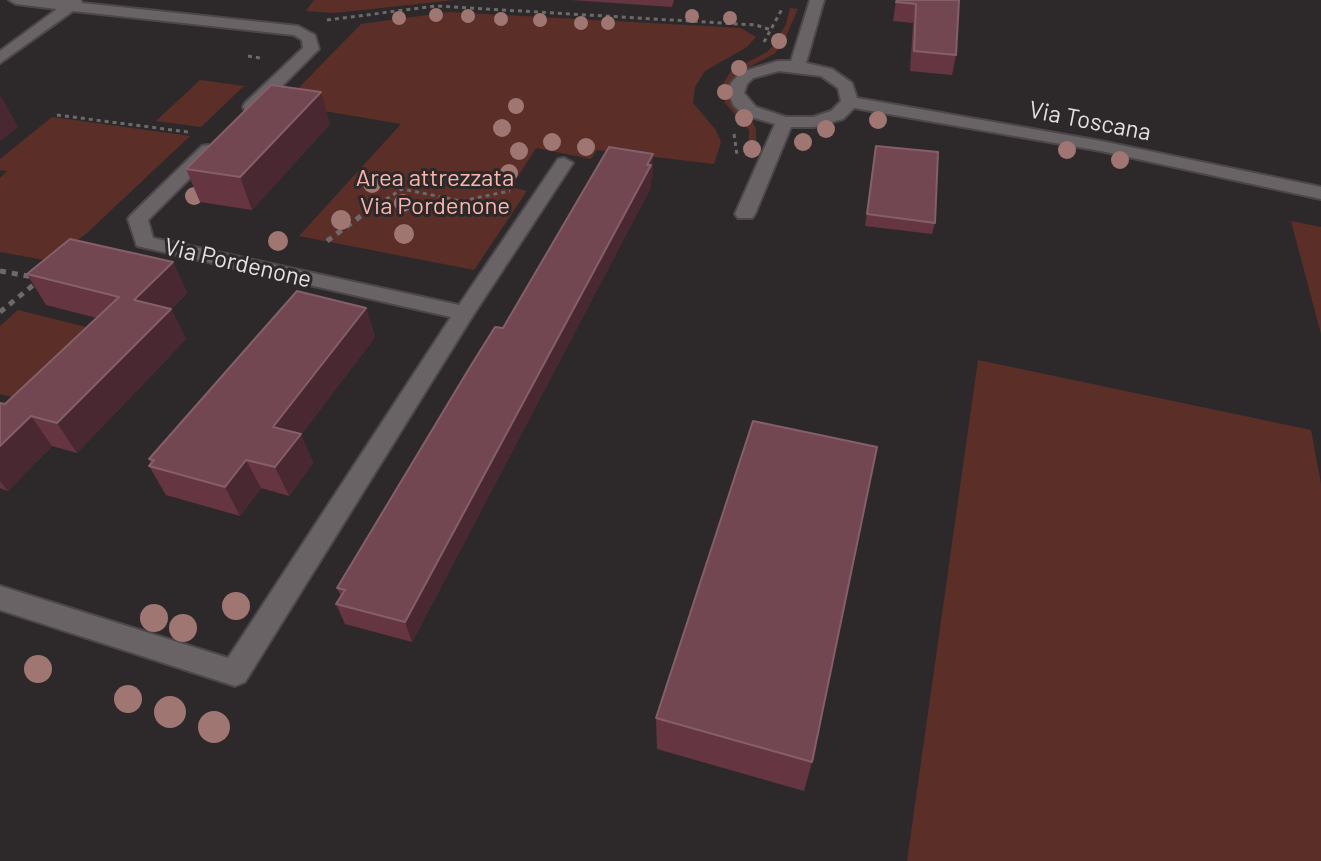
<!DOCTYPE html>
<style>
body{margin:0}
canvas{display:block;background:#2d292b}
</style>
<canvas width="1321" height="861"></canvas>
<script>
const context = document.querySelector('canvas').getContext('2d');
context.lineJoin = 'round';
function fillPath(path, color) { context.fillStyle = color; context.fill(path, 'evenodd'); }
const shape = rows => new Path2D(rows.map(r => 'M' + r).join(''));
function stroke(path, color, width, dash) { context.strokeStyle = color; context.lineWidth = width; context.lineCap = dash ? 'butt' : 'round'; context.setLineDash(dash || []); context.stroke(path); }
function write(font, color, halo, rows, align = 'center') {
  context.font = font + ' Barlow,sans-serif'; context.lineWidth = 6; context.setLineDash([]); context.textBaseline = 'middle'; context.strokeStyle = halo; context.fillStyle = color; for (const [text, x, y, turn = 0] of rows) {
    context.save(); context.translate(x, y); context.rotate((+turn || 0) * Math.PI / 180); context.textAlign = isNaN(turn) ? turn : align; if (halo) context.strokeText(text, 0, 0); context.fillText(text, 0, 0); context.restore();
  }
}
fillPath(shape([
 [314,0,454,0,334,13,306,11],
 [790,8,798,9,782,45,774,54,737,73,730,84,732,102,752,121,756,129,756,148,754,154,749,153,749,130,725,103,723,84,731,71,767,52,775,44,786,24],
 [449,12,741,28,756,37,747,47,705,71,695,87,693,103,716,130,721,142,714,164,597,150,591,159,536,148,511,187,527,191,474,270,299,236,401,124,283,104,361,24],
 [200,80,244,86,201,127,156,121],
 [52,117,190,136,87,233,50,261,0,252,0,178,7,171,0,170,0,159],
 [1291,221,1321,227,1321,334],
 [18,310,102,331,29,402,0,394,0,326],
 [978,360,1311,430,1321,484,1321,861,907,861]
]), '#5b2e28');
const minor = shape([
 [9,0,81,0,82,3,298,26,315,35,319,49,257,111,251,112,245,111,243,107,245,103,303,48,302,40,294,35,73,11,0,63,0,51,57,9,16,4,9,0],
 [810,0,824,0,806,63,832,69,852,83,857,98,1101,141,1321,187,1321,199,1101,151,854,108,843,119,814,127,791,127,755,214,752,218,738,218,735,214,775,124,744,115,734,106,728,93,731,83,741,72,778,61,791,61,810,0],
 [779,71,821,76,838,88,841,101,831,111,813,117,786,117,756,107,744,93,747,84,753,78,779,71],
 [208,145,217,150,214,154,148,220,153,238,459,305,558,159,564,158,573,163,472,317,245,682,235,686,0,610,0,586,228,658,451,317,137,246,128,219,131,215,202,146,208,145]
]);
stroke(minor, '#4b474a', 4);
stroke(shape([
 [327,20,436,6,756,25,771,30],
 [764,42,782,9],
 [248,56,260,58],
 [57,115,188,132],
 [734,134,737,155],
 [366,212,402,189,461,201,510,191]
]), '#6c696b', 3, [4, 4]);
stroke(shape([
 [327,241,369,210],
 [0,271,33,277],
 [0,312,37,282]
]), '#6c696b', 5, [6, 6]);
fillPath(minor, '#696366');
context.fillStyle = '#9f7671';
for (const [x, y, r] of [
 [436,15,7],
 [468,16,7],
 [692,16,7],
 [399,18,7],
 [730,18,7],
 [501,19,7],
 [540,20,7],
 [581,23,7],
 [608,23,7],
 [779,41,8],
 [739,68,8],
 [725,92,8],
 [516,106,8],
 [744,118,9],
 [878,120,9],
 [502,128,9],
 [826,129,9],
 [552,142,9],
 [803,142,9],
 [586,147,9],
 [752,149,9],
 [1067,150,9],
 [519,151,9],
 [1120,160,9],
 [509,173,9],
 [372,184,9],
 [194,196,9],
 [403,203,9],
 [341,220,10],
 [404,234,10],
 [278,241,10],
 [236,606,14],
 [154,618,14],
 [183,628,14],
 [38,669,14],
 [128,699,14],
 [170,712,16],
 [214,727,16]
]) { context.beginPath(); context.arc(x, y, r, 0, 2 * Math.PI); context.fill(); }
fillPath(shape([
 [571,0,674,0,672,7],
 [896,0,959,0,956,55,952,75,910,71,913,23,893,21],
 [330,124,252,210,200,202,186,169],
 [876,146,935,223,932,234,865,226],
 [653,175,651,179,651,187,412,642,345,624,336,604,341,596,337,588,503,328],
 [173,262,187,293,171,309,186,339,77,453,52,446,8,491,0,488,0,403,5,404,97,318,46,305,27,274],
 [366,308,375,337,301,435,313,463,289,496,261,488,240,516,166,495,149,466,151,463,149,459],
 [656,718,812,762,804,791,657,749]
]), '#653541');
fillPath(shape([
 [321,92,330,124,252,210,240,177],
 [0,95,18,127,0,141],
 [653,154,653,175,651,179,651,187,412,642,405,622],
 [173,262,187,293,171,309,186,339,77,453,57,423,134,300],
 [366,308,375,337,301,435,313,463,289,496,275,467,273,427],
 [31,416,52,446,8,491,0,481,0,446],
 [246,460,261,488,240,516,225,487]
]), '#492831');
const building = shape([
 [897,0,959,0,956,55,914,51,916,4,896,2,897,0],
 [271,85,321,92,240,177,186,169,271,85],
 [876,146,938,152,935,223,867,214,876,146],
 [609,147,653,154,647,165,651,165,405,622,336,604,345,590,337,588,470,367,495,327,503,328,609,147],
 [70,239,173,262,134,300,171,309,57,423,31,416,0,446,0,403,5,404,119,297,27,274,70,239],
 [297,291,366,308,273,427,301,434,275,467,246,460,225,487,149,466,154,460,149,459,297,291],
 [753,421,877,447,812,762,656,718,753,421]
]);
fillPath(building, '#724752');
stroke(building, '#845f69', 2);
write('24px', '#e3e0e2', '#2d292b', [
 ["Via Toscana",1090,121,11],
 ["Via Pordenone",238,263,13]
]);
write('24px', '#fcb5aa', '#2d292b', [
 ["Area attrezzata",435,178],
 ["Via Pordenone",435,206]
]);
</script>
